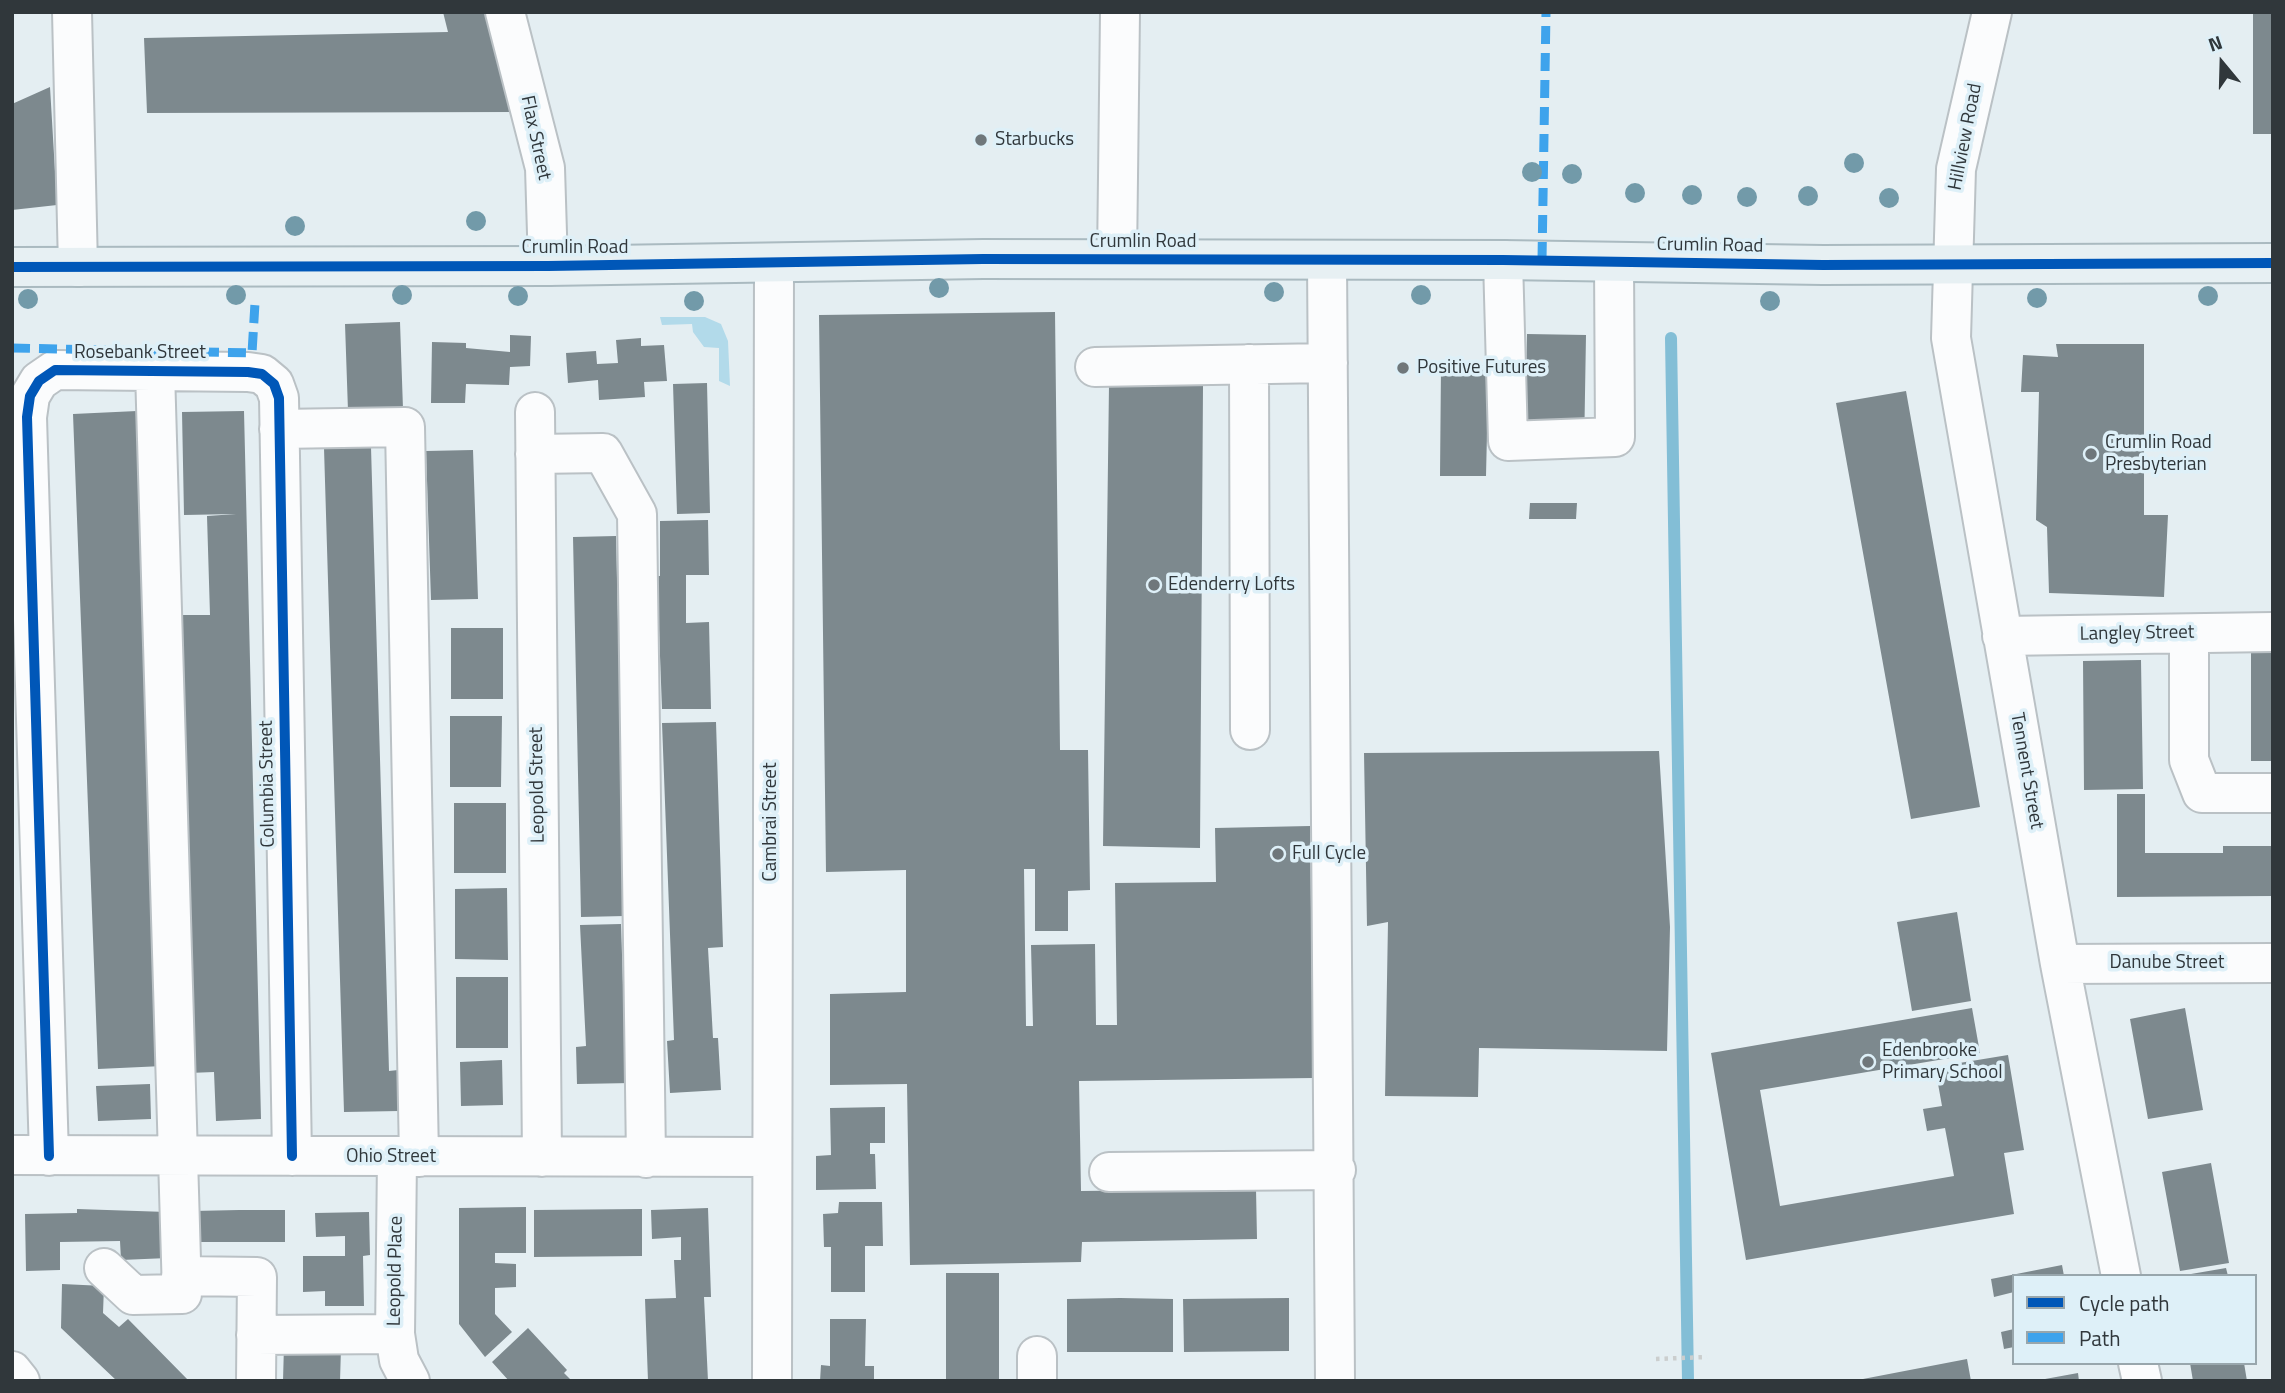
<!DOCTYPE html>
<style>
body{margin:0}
#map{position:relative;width:2285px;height:1393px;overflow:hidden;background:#e4eef2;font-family:"Titillium Web",sans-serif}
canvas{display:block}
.frame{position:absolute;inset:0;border:14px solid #30373b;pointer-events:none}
.legend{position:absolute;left:2012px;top:1274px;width:245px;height:91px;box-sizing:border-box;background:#def0f8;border:2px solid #98a6ac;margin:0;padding:9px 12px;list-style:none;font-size:21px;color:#30373b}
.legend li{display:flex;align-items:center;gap:14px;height:35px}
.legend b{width:35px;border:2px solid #98a6ac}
.north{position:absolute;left:2187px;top:28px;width:70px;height:70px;-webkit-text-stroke:5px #def0f8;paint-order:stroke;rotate:341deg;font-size:19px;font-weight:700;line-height:28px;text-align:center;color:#30373b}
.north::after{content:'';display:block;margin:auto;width:24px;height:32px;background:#30373b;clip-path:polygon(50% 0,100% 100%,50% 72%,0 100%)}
</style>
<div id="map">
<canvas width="2285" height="1393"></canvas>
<div class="frame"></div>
<ul class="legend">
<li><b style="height:9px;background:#0057b8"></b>Cycle path</li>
<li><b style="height:9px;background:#3ea3ec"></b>Path</li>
</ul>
<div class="north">N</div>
</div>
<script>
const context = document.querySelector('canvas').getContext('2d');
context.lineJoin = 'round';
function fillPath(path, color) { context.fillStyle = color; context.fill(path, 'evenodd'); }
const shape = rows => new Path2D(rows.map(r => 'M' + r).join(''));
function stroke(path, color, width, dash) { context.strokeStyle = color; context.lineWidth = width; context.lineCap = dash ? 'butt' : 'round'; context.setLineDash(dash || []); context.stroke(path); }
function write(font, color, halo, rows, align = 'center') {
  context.font = font + ' "Titillium Web",sans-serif'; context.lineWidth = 7; context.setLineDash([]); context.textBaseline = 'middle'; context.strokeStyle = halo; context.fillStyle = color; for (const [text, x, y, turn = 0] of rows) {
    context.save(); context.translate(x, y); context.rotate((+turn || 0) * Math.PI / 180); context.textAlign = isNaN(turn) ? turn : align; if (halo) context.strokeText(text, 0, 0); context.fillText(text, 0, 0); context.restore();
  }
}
fillPath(shape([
 [660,317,705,317,721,324,728,341,730,386,719,381,719,348,704,347,693,332,692,324,662,325]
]), '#b2daea');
stroke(shape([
 [1671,338,1688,1381]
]), '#83bed6', 12);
fillPath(shape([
 [443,12,491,12,512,112,147,113,144,38,448,32],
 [2253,12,2273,12,2273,134,2253,134],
 [50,87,57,205,12,210,12,104],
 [1055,312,1060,750,1088,750,1090,890,1068,891,1068,931,1035,931,1035,869,1024,869,1026,1026,1033,1026,1031,945,1095,944,1096,1025,1117,1025,1115,883,1216,882,1215,828,1310,826,1313,1078,1079,1081,1081,1191,1256,1189,1257,1239,1082,1242,1081,1262,910,1265,907,1084,830,1085,830,994,906,992,906,870,826,872,819,315],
 [400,322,403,409,348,411,345,324],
 [1527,334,1586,335,1584,452,1530,434,1487,433,1486,476,1440,476,1441,366,1487,365,1487,375,1526,376],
 [510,335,531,336,530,366,510,367,509,385,466,384,465,403,431,403,432,342,466,343,466,348,510,352],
 [641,338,641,346,664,345,667,381,644,382,645,397,599,400,598,380,568,383,566,353,596,351,597,364,618,363,616,340],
 [2056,344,2144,344,2144,515,2168,515,2164,597,2049,593,2047,527,2036,520,2039,392,2021,392,2023,355,2058,357],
 [707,383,710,513,677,514,673,384],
 [1109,385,1203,386,1200,848,1103,846],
 [1906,391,1980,807,1911,819,1836,403],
 [137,411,163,1066,98,1069,73,414],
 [244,411,261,1119,216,1121,214,1072,189,1073,176,615,210,615,207,516,236,514,184,515,182,412],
 [371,447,389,1071,398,1070,399,1111,344,1112,324,448],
 [473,450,478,599,431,600,426,451],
 [1530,503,1577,503,1576,519,1529,519],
 [708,520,709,575,686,575,686,623,709,622,711,709,662,709,657,576,660,576,660,521],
 [616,536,625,916,581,917,573,537],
 [451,628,503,628,503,699,451,699],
 [2273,652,2273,761,2251,761,2251,653],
 [2141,660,2143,789,2084,790,2083,661],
 [450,716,502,716,501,787,450,787],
 [716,722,723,947,708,948,713,1038,718,1038,721,1090,670,1093,667,1041,674,1040,662,723],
 [1659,751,1670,927,1667,1051,1479,1048,1478,1097,1385,1096,1388,922,1367,926,1364,753],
 [2117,794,2145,794,2145,853,2223,853,2223,846,2273,846,2273,896,2117,897],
 [454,803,506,803,506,873,454,873],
 [507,888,508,960,455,959,455,889],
 [1957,912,1971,1001,1912,1011,1897,922],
 [621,924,625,1046,632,1083,577,1084,576,1047,586,1046,580,925],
 [456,977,508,977,508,1048,456,1048],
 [1972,1008,1980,1053,1760,1090,1780,1206,1954,1176,1945,1128,1927,1131,1923,1109,1942,1106,1935,1067,2008,1055,2024,1150,2004,1153,2014,1214,1746,1260,1711,1053],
 [2185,1008,2203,1110,2148,1119,2130,1019],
 [502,1060,503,1105,461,1106,460,1062],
 [150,1084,151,1119,98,1121,96,1086],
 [885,1107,885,1143,870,1143,870,1154,875,1154,876,1189,816,1190,816,1156,831,1155,830,1108],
 [2211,1163,2229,1263,2180,1271,2162,1172],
 [839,1202,882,1202,883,1246,865,1246,865,1292,831,1292,831,1247,824,1247,823,1214,838,1213],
 [526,1207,526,1253,495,1253,495,1263,516,1264,516,1287,495,1288,495,1314,512,1332,485,1357,459,1324,459,1208],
 [708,1208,711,1297,704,1297,708,1381,648,1381,645,1299,676,1298,674,1260,681,1260,681,1237,652,1239,651,1210],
 [77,1209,167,1212,168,1258,121,1260,120,1241,60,1242,60,1270,26,1271,25,1214,77,1213],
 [642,1209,642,1256,534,1257,534,1210],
 [239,1210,285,1210,285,1242,193,1242,193,1211],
 [369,1212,370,1255,363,1256,364,1306,325,1306,325,1291,303,1292,303,1256,345,1256,345,1236,316,1237,315,1213],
 [2062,1265,2064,1276,2014,1276,2014,1292,1994,1297,1991,1279],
 [2226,1268,2228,1276,2191,1276,2191,1274],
 [946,1273,999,1273,999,1379,946,1379],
 [62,1284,104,1286,103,1313,119,1327,128,1319,189,1381,117,1381,61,1328],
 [1120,1298,1173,1299,1173,1352,1067,1352,1067,1299],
 [1289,1298,1289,1351,1184,1352,1183,1299],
 [830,1319,866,1319,865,1366,874,1366,874,1381,820,1381,821,1365,830,1366],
 [528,1328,567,1370,564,1373,572,1381,509,1381,492,1362],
 [2014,1329,2014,1347,2004,1349,2001,1332],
 [284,1345,341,1348,340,1381,283,1381],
 [1967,1359,1971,1381,1863,1381,1863,1379],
 [2190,1363,2244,1363,2247,1381,2193,1381],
 [2078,1373,2079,1381,2046,1381,2045,1379]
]), '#7d898e');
const minor = shape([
 [72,12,78,267],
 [505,12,545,168,548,266],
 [1992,12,1956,169,1951,338,2060,964,2121,1276],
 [1117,259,1120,12],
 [1503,260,1508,441,1615,437,1614,262],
 [1327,261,1335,1381],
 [1249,364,1250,730],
 [1095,367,1328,363],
 [535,412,542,1157],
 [279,429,405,427,419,1157],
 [535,454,603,453,637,514,646,1158],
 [2189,634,2189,760,2202,793,2273,793],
 [2002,636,2273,632],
 [2060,964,2273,963],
 [12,1155,771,1157],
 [49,1156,27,417,30,396,39,381,55,370,248,372,262,374,274,384,279,398,292,1156],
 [397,1158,395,1334,399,1360,410,1381],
 [1109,1172,1336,1170],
 [104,1268,133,1295,182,1294,155,371],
 [181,1276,257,1277,256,1381],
 [256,1335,395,1334],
 [1037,1356,1037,1381],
 [2138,1363,2142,1381],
 [12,1371,20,1381],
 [772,1381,774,264]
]);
const major = shape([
 [12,267,548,266,983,259,1503,260,1823,265,2273,263]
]);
stroke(minor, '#bac1c5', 42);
stroke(major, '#aabac0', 42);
stroke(shape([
 [1656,1359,1707,1357]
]), '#cbcece', 4.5, [3.5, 5]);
stroke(minor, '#fbfcfd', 38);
stroke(major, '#e7f0f3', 38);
stroke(shape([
 [1542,260,1546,12],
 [12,348,252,353,255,303]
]), '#3ea3ec', 9, [18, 9]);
stroke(shape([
 [12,267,548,266,983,259,1503,260,1823,265,2273,263],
 [49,1156,27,417,30,396,39,381,55,370,248,372,262,374,274,384,279,398,292,1156]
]), '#0057b8', 10);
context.fillStyle = '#729aa9';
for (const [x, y] of [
 [1854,163],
 [1532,172],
 [1572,174],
 [1635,193],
 [1692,195],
 [1808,196],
 [1747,197],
 [1889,198],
 [476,221],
 [295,226],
 [939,288],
 [1274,292],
 [236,295],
 [402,295],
 [1421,295],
 [518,296],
 [2208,296],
 [2037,298],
 [28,299],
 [694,301],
 [1770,301]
]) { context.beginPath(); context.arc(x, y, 10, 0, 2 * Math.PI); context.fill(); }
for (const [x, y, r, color] of [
 [981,140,7,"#6f777b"],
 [1403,368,7,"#6f777b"],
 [2091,454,7,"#6f777b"],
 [1154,585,7,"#6f777b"],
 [1278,854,7,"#6f777b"],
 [1868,1062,7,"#6f777b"]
]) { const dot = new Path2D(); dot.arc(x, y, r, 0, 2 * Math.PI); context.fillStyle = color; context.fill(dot); stroke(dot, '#def0f8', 2.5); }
write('19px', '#30373b', '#def0f8', [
 ["Hillview Road",1966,137,-79],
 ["Flax Street",535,138,78],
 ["Crumlin Road",1143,242],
 ["Crumlin Road",1710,246,1],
 ["Crumlin Road",575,248],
 ["Rosebank Street",140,353],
 ["Langley Street",2137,634,-1],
 ["Tennent Street",2026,771,80],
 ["Columbia Street",268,784,-91],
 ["Leopold Street",538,785,-91],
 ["Cambrai Street",771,822,-90],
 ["Danube Street",2167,963],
 ["Ohio Street",391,1157],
 ["Leopold Place",396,1271,-89]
]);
write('19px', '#30373b', '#def0f8', [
 ["Starbucks",995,140],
 ["Positive Futures",1417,368],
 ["Crumlin Road",2105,443],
 ["Presbyterian",2105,465],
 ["Edenderry Lofts",1168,585],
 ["Full Cycle",1292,854],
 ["Edenbrooke",1882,1051],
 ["Primary School",1882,1073]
], 'left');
</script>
